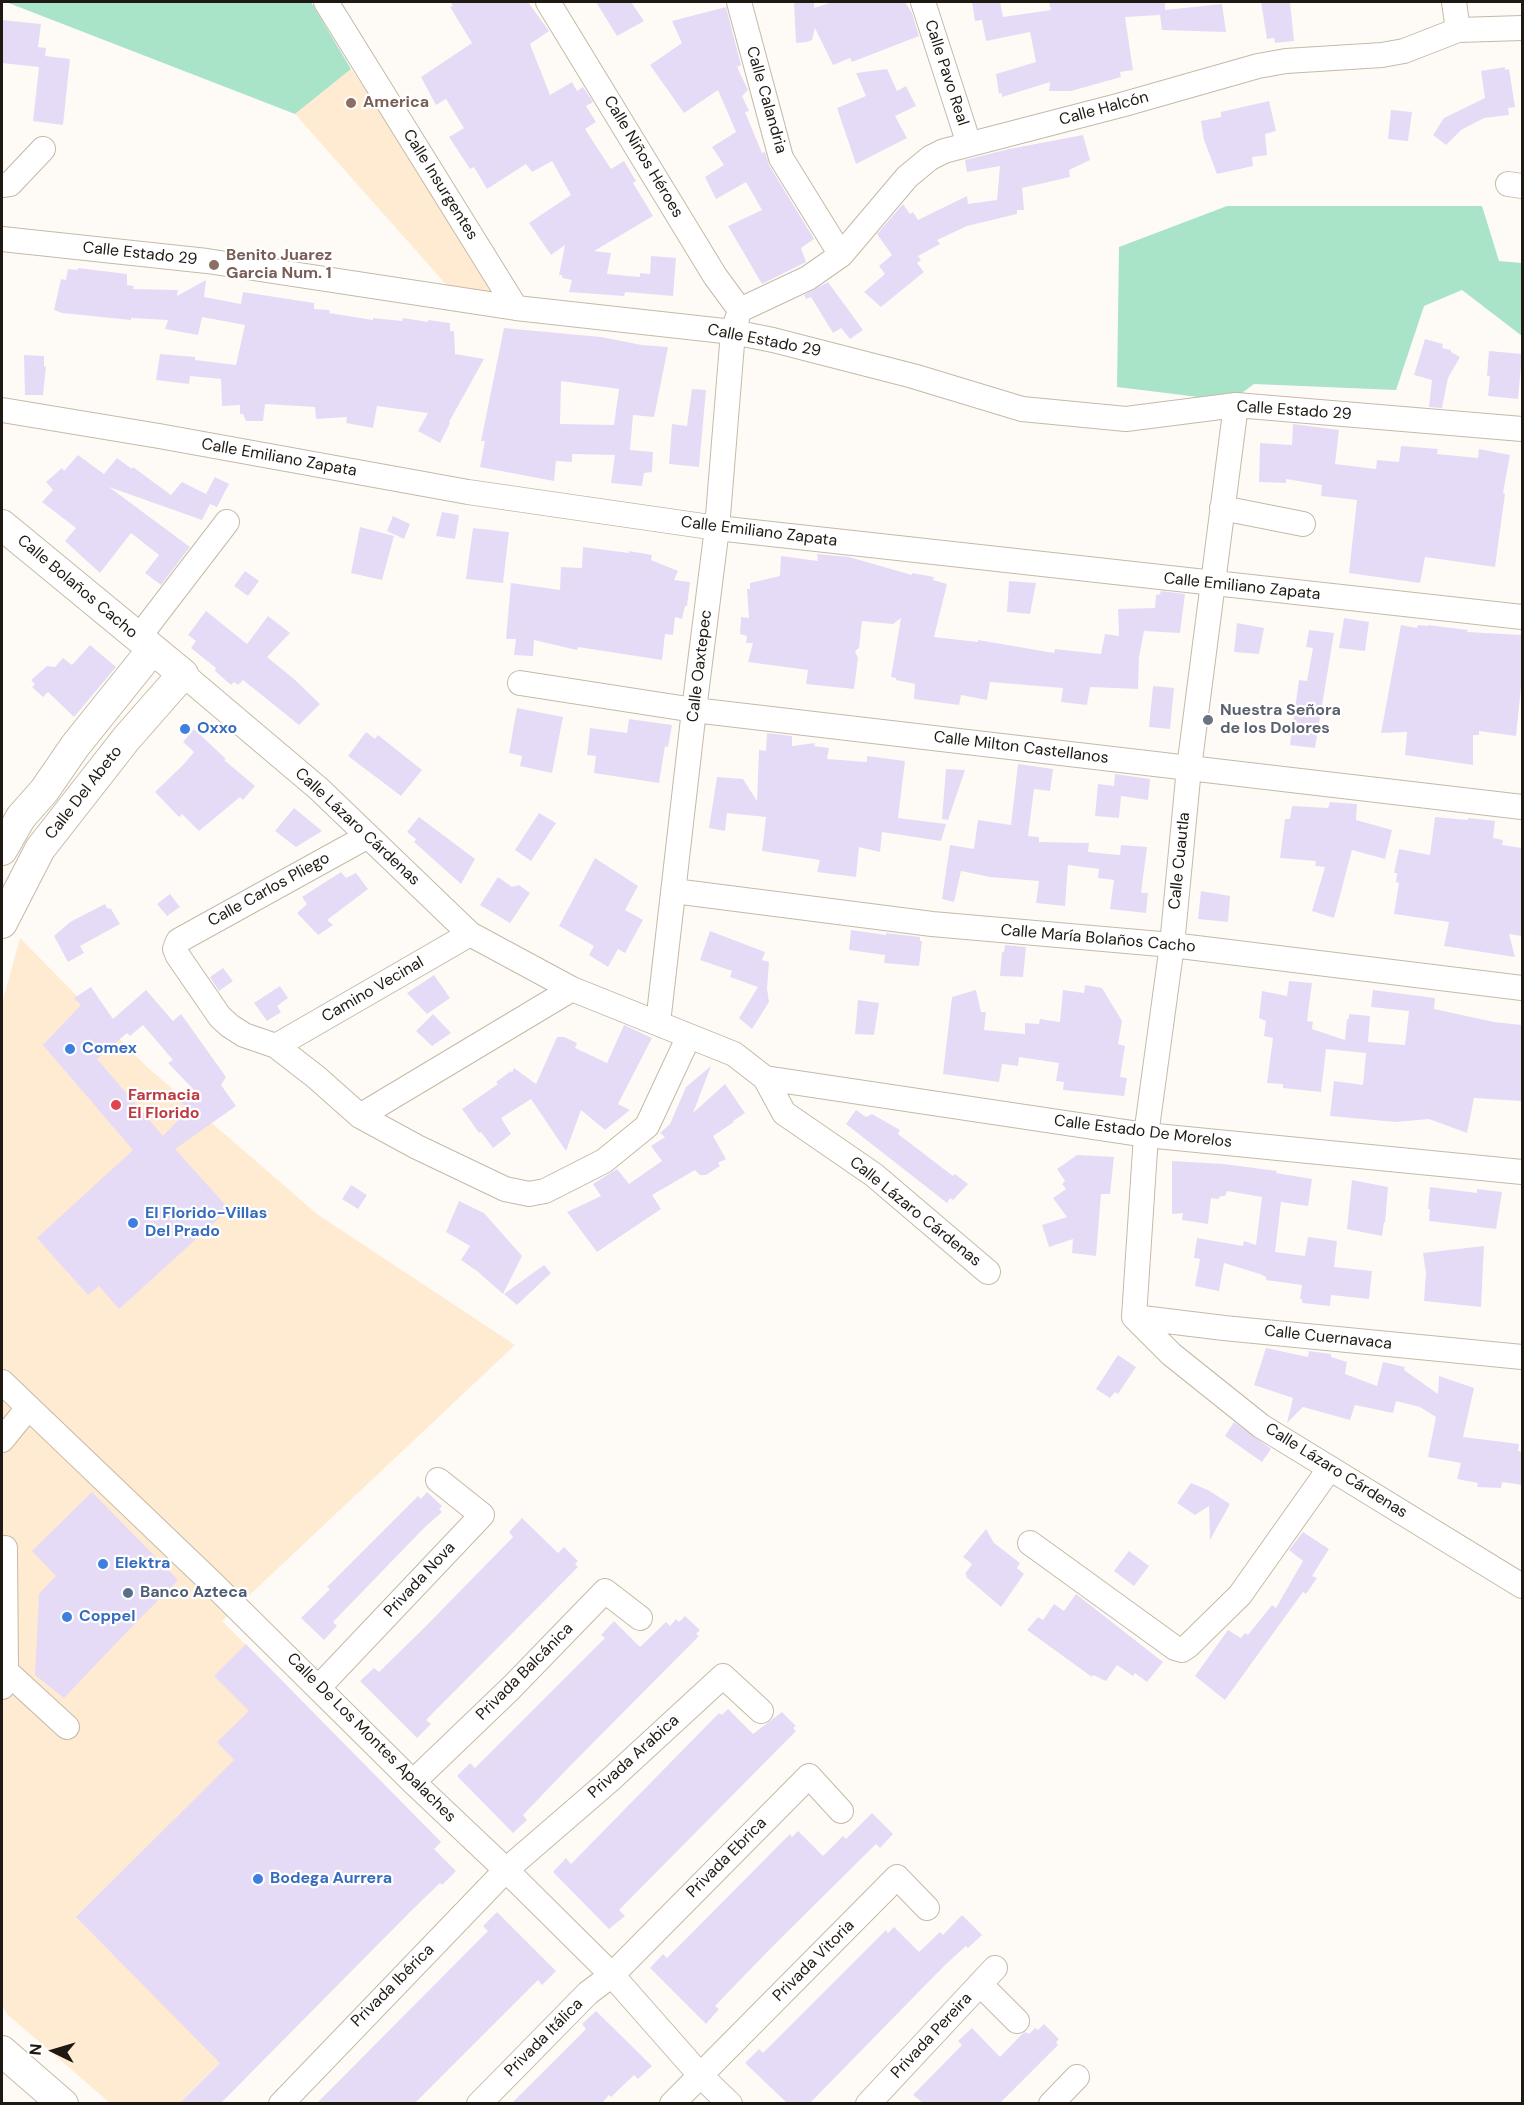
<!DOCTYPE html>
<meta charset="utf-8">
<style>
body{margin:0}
#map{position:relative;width:1524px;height:2105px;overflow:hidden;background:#fefbf7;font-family:"DM Sans",sans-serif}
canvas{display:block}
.frame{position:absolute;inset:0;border:3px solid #1e1a13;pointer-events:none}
.north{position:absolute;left:24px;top:2021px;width:60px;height:60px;-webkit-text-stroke:4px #fff;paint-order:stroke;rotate:275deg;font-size:16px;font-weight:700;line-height:24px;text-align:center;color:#1e1a13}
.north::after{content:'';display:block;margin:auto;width:21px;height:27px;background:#1e1a13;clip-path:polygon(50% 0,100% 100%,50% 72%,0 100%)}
</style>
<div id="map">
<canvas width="1524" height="2105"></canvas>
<div class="frame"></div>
<div class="north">N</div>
</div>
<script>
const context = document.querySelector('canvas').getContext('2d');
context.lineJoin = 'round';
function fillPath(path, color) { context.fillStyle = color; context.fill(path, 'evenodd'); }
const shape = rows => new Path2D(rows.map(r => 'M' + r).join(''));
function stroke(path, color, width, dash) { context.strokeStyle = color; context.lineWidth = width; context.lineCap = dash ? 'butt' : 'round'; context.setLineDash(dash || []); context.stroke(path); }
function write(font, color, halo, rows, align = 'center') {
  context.font = font + ' "DM Sans",sans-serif'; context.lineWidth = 4.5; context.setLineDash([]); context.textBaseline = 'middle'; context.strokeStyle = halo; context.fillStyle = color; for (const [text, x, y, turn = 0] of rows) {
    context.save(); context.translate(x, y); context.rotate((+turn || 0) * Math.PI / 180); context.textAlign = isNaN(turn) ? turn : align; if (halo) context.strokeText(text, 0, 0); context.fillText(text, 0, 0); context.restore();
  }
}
fillPath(shape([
 [351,69,518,310,450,289,295,114],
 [20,938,146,1066,317,1214,515,1345,222,1621,441,1842,180,2103,110,2103,8,2015,2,2006,2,1004]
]), '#feebd2');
fillPath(shape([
 [6,2,311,2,351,69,295,114],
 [1227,206,1482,206,1499,261,1522,263,1522,336,1462,290,1424,306,1396,390,1254,384,1231,401,1117,387,1119,247]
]), '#a9e4c9');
fillPath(shape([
 [450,2,528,2,549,31,530,44,550,95,572,82,577,91,583,87,593,102,586,106,596,122,585,129,611,169,624,161,636,181,633,183,653,216,594,251,611,253,607,274,640,277,640,273,650,274,651,256,676,258,673,296,625,292,624,296,569,292,572,280,562,278,562,275,559,275,565,245,551,255,529,223,571,195,552,161,532,172,526,164,487,189,474,167,470,169,449,137,464,128,446,99,436,105,421,77,472,43,450,7,453,6],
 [596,2,631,2,644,21,617,36],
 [794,2,814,2,814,8,833,2,905,2,912,13,919,36,852,62,850,58,833,65,815,28,812,40,807,42,796,43],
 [972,2,1000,2,1003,17,1051,10,1049,2,1165,2,1165,10,1222,4,1226,32,1162,30,1160,15,1125,17,1133,70,1120,72,1121,77,1071,91,1049,91,1050,82,1002,97,1002,93,999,94,996,74,1036,62,1030,32,986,41,982,20,975,21],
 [1261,2,1290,2,1294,41,1275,43,1274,38,1267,39],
 [726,7,741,65,737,67,748,90,742,96,749,111,745,112,762,153,765,152,769,165,814,239,801,248,806,262,762,284,728,226,762,210,746,182,716,199,705,177,724,165,712,147,736,132,718,90,684,113,650,65,682,43,672,21],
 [2,20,41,24,38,47,46,48,45,56,70,59,63,125,33,121,39,67,2,63],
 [1505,67,1505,70,1509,69,1515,107,1508,108,1509,115,1484,118,1461,130,1446,145,1433,135,1444,118,1485,98,1481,71],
 [887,69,897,91,906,86,916,106,895,116,907,138,856,164,837,108,866,96,856,73],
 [1269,101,1276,131,1265,134,1267,155,1252,157,1253,166,1217,174,1204,140,1201,121,1221,117,1221,112],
 [1391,110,1412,112,1408,141,1388,139],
 [1083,135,1090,160,1069,170,1070,177,1022,188,1024,210,1017,210,1017,214,967,226,937,240,940,244,918,256,921,260,917,263,924,272,881,307,864,292,885,274,879,266,892,255,877,234,903,204,910,214,913,212,918,220,967,196,968,204,997,200,1000,166,967,172,965,160,1009,149],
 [78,268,127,274,127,285,134,286,133,289,178,290,177,296,206,280,204,297,241,304,243,292,314,303,314,309,330,310,329,313,373,320,373,318,402,321,403,318,428,322,428,320,450,323,450,331,454,331,455,354,484,359,449,422,450,423,440,443,418,431,428,413,377,406,373,428,346,423,347,417,316,419,315,407,265,404,263,421,246,421,243,414,240,414,240,405,222,406,221,379,190,376,189,384,156,380,160,354,195,357,195,360,236,365,245,325,202,317,198,335,165,329,168,320,131,318,131,320,62,313,54,310,61,279,66,280,68,269,78,270],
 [828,282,863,330,850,339,841,328,833,333,811,297,806,299,804,295],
 [504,328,601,337,642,345,668,347,654,417,633,415,630,450,653,452,652,472,644,473,642,486,611,483,615,455,572,454,572,462,556,461,554,481,480,467,485,441,481,441],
 [561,381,619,389,614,425,560,424],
 [1425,339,1443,344,1442,348,1451,350,1451,352,1460,357,1448,378,1442,408,1429,407,1432,380,1414,375],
 [1489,351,1522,354,1518,399,1488,396,1490,376,1487,376],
 [24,355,44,356,44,366,46,367,43,395,25,395],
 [692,389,706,390,699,467,669,464,672,424,687,426],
 [1293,424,1339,430,1335,464,1376,469,1377,460,1399,462,1401,446,1438,449,1437,454,1478,458,1479,449,1510,455,1503,493,1505,494,1495,567,1425,557,1420,583,1349,573,1357,500,1321,496,1322,485,1286,479,1286,483,1259,482,1260,443,1292,445],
 [78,455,104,474,117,458,132,469,133,467,171,495,182,482,206,494,215,477,229,484,217,507,210,504,202,520,109,487,190,547,161,585,145,573,159,555,131,533,100,573,65,541,76,528,42,502,53,490,46,482,62,468,64,471],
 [442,512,459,515,455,539,436,536],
 [393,516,410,524,404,539,387,531],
 [360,527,394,536,382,580,351,573],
 [473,528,509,532,503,583,466,579],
 [583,547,629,553,629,551,652,555,651,560,678,571,674,580,690,582,687,606,685,606,682,619,675,617,673,635,665,634,662,660,578,647,577,650,534,640,533,656,514,655,516,639,506,639,511,583,560,590,561,567,582,568],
 [817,554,849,557,912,575,912,573,934,577,933,580,947,584,934,637,978,642,978,640,1054,653,1055,649,1101,654,1105,634,1119,636,1118,609,1155,608,1156,595,1160,594,1161,591,1185,594,1180,633,1144,631,1139,657,1138,689,1090,687,1087,705,1061,702,1063,688,990,682,987,700,961,695,959,705,914,699,915,684,896,680,896,678,891,677,901,618,893,624,862,621,859,648,855,651,858,658,854,689,806,684,808,670,748,662,753,643,746,643,747,636,740,634,741,617,749,618,747,589,750,589,750,583,780,576,781,556,818,561],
 [245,571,259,581,248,596,234,586],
 [1009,581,1036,583,1030,614,1007,612],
 [206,611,247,644,268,616,290,633,267,657,294,679,320,704,299,725,243,680,238,685,234,682,231,685,215,671,216,668,191,648,196,641,188,635],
 [1344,618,1369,622,1365,651,1339,648],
 [1237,623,1264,628,1259,654,1234,652],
 [1401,625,1417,628,1418,625,1428,626,1428,625,1468,630,1467,632,1522,635,1522,677,1516,736,1479,731,1479,735,1473,735,1473,765,1405,755,1407,732,1381,733],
 [1309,630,1334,633,1315,748,1290,745,1299,680,1307,681,1313,648,1306,647],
 [90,645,116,667,74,717,48,692,43,697,32,687,35,684,31,680,47,666,55,667,63,658,72,665],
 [1153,686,1174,688,1170,729,1149,727],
 [517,708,563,717,552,773,520,766,522,756,509,753],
 [629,719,672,725,668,747,665,746,659,783,594,773,596,756,587,755,590,728,627,733],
 [194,729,226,759,224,760,255,786,243,800,240,797,199,831,182,814,179,817,155,792,184,764,194,752,183,742],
 [366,732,375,739,378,735,422,770,401,796,348,756],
 [767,733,792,736,792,746,815,743,814,746,829,748,827,759,867,762,867,756,905,761,898,818,946,824,941,841,882,832,880,852,859,847,856,877,817,872,820,860,762,851,766,817,727,813,725,831,709,828,717,777,743,779,757,801,759,750,766,751],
 [1018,764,1053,769,1050,791,1034,789,1028,836,1039,837,1039,842,1089,843,1088,852,1120,855,1121,845,1147,847,1141,893,1148,893,1146,913,1110,909,1114,880,1098,878,1099,869,1068,865,1065,906,1036,903,1039,881,990,877,961,871,954,902,942,899,950,845,974,849,978,820,1011,825],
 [946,769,965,770,948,820,942,819],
 [1115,774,1150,779,1148,800,1121,796,1119,818,1095,816,1098,784,1114,786],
 [1330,802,1357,804,1356,820,1392,830,1385,859,1352,850,1334,918,1312,911,1325,867,1315,866,1316,861,1280,858,1285,819,1290,819,1292,806,1328,808],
 [294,808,322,831,296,847,275,831],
 [539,813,556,823,531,861,515,850],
 [419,817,475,859,461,884,414,842,416,839,407,832],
 [1435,817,1468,820,1468,818,1495,821,1493,838,1503,840,1502,845,1522,848,1522,936,1509,934,1515,957,1444,946,1449,922,1394,914,1399,883,1396,882,1397,873,1394,873,1399,849,1430,855],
 [595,858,638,886,625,910,643,920,625,953,618,949,608,967,589,955,594,946,559,926],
 [341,872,346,878,356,873,368,889,327,920,333,925,318,935,297,913,307,904,302,897],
 [498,877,512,887,519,885,530,893,510,923,480,905],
 [1201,891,1230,896,1228,922,1198,919],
 [170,894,180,907,167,916,157,904],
 [105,904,107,908,111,909,120,924,80,946,84,953,68,962,54,936,70,922],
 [851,930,886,935,886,933,920,937,920,941,922,941,919,966,884,963,885,955,849,950],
 [710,931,765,952,762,960,769,962,767,988,769,1002,752,1029,739,1018,758,987,730,977,732,971,700,960],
 [1005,945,1026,947,1023,977,1000,976,1002,952,1004,952],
 [223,968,233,981,219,991,210,977],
 [434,975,450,998,427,1014,407,993],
 [1289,981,1312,983,1307,1021,1313,1022,1312,1029,1345,1040,1347,1019,1349,1019,1349,1014,1370,1016,1368,1042,1405,1045,1409,1011,1371,1007,1373,990,1435,998,1434,1009,1494,1022,1522,1025,1522,1101,1474,1098,1467,1133,1429,1119,1396,1122,1330,1116,1334,1081,1363,1085,1366,1053,1326,1049,1321,1092,1283,1088,1283,1084,1267,1083,1273,1038,1264,1036,1266,1021,1259,1018,1262,991,1287,996],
 [1085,985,1102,988,1122,1021,1118,1044,1125,1046,1120,1077,1127,1078,1124,1096,1063,1090,1064,1082,1056,1081,1059,1063,1019,1057,1018,1066,1002,1064,999,1082,943,1074,952,997,976,990,981,1012,986,1012,984,1030,1025,1034,1025,1023,1039,1024,1040,1019,1060,1022,1063,990,1084,993],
 [280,986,288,998,277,1006,281,1012,267,1021,254,1003],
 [91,987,113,1019,146,990,173,1021,181,1014,226,1077,221,1085,236,1106,175,1149,229,1209,119,1309,99,1286,88,1295,37,1238,133,1150,43,1045,81,1005,74,998],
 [143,1025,173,1060,168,1063,195,1091,180,1101,188,1110,163,1136,97,1059,127,1033,130,1036],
 [858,1000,879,1003,874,1035,855,1034],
 [433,1014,451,1033,432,1046,416,1031],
 [624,1025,652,1038,618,1104,630,1110,605,1130,581,1110,566,1151,531,1099,501,1118,511,1134,493,1148,481,1132,479,1133,462,1109,498,1084,496,1082,511,1071,512,1073,514,1068,536,1084,557,1037,564,1037,577,1043,575,1048,607,1063],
 [711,1066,693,1113,725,1084,745,1113,733,1121,734,1122,713,1136,726,1159,718,1163,720,1166,706,1175,700,1175,695,1170,652,1195,661,1209,597,1252,567,1212,601,1196,593,1184,617,1169,629,1184,662,1161,651,1146,665,1137,660,1133,670,1124,686,1087],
 [856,1110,866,1117,872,1114,900,1130,898,1134,953,1176,955,1174,968,1184,953,1200,950,1198,947,1203,846,1124],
 [1077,1155,1114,1157,1110,1194,1101,1194,1096,1256,1072,1253,1073,1239,1049,1247,1042,1225,1067,1217,1053,1198,1066,1189,1062,1184,1065,1181,1057,1169],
 [1172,1161,1224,1164,1277,1171,1276,1173,1312,1179,1308,1206,1281,1202,1275,1252,1305,1256,1308,1237,1337,1241,1334,1267,1372,1271,1369,1299,1331,1295,1330,1306,1302,1303,1302,1299,1300,1299,1302,1285,1266,1280,1266,1277,1260,1274,1224,1263,1219,1291,1195,1286,1200,1259,1194,1258,1197,1238,1243,1246,1244,1241,1256,1245,1262,1197,1227,1191,1225,1196,1221,1196,1218,1199,1211,1198,1208,1224,1182,1220,1183,1213,1172,1214],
 [1352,1180,1388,1187,1385,1223,1384,1222,1382,1236,1347,1229],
 [351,1185,367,1195,358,1209,342,1199],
 [1430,1187,1477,1193,1477,1189,1502,1192,1496,1229,1429,1221,1430,1209,1428,1209],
 [459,1201,484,1213,522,1256,503,1294,477,1271,461,1260,470,1246,446,1232],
 [1484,1246,1481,1307,1424,1301,1426,1273,1423,1253],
 [544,1265,551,1273,517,1305,504,1294],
 [1266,1348,1308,1357,1309,1351,1331,1354,1331,1357,1347,1362,1345,1374,1377,1386,1383,1362,1405,1367,1404,1370,1438,1394,1439,1376,1474,1388,1463,1437,1519,1444,1518,1451,1522,1452,1522,1485,1502,1482,1501,1488,1477,1487,1478,1483,1457,1479,1461,1463,1428,1457,1436,1417,1420,1407,1396,1401,1393,1413,1355,1405,1350,1420,1303,1407,1287,1423,1293,1398,1254,1385],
 [1118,1355,1136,1367,1118,1394,1115,1392,1110,1398,1096,1389],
 [1234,1422,1271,1449,1262,1462,1225,1436],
 [1191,1483,1208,1490,1230,1504,1210,1540,1209,1506,1195,1515,1177,1503],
 [92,1492,178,1580,119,1640,64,1698,35,1675,39,1594,56,1576,32,1551],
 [427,1492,442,1506,439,1509,442,1512,424,1528,333,1622,337,1626,324,1640,301,1618,330,1589,327,1587,418,1496,421,1499],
 [522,1518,558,1553,564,1547,578,1561,575,1564,578,1567,426,1720,431,1724,417,1738,360,1681,374,1668,379,1672,425,1627,513,1537,509,1532],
 [986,1529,994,1543,1020,1563,1017,1568,1024,1574,1001,1607,966,1577,967,1576,965,1574,972,1564,963,1557],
 [1303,1532,1329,1549,1312,1576,1317,1578,1306,1594,1303,1592,1225,1700,1195,1676,1228,1630,1241,1638,1245,1633,1248,1635,1272,1605,1276,1608,1303,1561,1289,1550],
 [1129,1551,1149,1566,1134,1586,1114,1571],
 [1076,1594,1163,1662,1147,1682,1135,1673,1133,1676,1117,1665,1106,1681,1093,1675,1092,1677,1027,1630,1038,1617,1043,1620,1054,1604,1064,1611],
 [685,1616,700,1630,696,1634,699,1636,570,1766,523,1815,527,1820,513,1833,457,1776,470,1763,475,1768,605,1638,601,1635,614,1621,640,1647,666,1622,670,1626,676,1619,679,1622],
 [246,1644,441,1842,434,1849,456,1871,442,1885,440,1883,411,1911,221,2103,180,2103,220,2063,76,1917,234,1760,217,1742,249,1711,214,1676],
 [728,1709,753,1734,782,1712,796,1726,793,1728,796,1731,619,1910,625,1916,609,1929,553,1872,566,1858,571,1864,719,1713,722,1715],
 [872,1813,893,1834,880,1848,876,1844,770,1949,715,2006,719,2009,706,2024,650,1968,663,1954,667,1958,790,1834,792,1837,798,1831,823,1856,843,1836,846,1839],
 [497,1912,556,1971,542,1985,538,1980,415,2103,317,2103,488,1931,483,1926],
 [962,1915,982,1935,968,1948,966,1946,945,1965,810,2103,787,2103,745,2063,759,2049,763,2053,886,1930,888,1933,894,1927,919,1952,940,1932,943,1935],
 [596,2011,652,2066,638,2079,634,2075,611,2097,609,2095,602,2103,512,2103,586,2029,582,2024],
 [1044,2024,1059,2039,1056,2042,1058,2045,1000,2103,923,2103,913,2095,962,2045,958,2041,972,2028,1000,2057,1022,2034,1026,2032,1029,2034,1035,2028,1038,2030]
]), '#e6dbf6');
const minor = shape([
 [326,2,516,308],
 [548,2,715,276,740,310],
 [739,2,781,158,841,255],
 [923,2,969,144],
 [1454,2,1458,30],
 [1508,184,1522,186],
 [2,185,10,184,43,149],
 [2,239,207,261,516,308,733,332,773,340,913,376,1022,409,1126,419,1236,405,1522,429],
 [740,310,808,278,841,255,907,177,930,158,944,151,1121,105,1258,66,1286,61,1382,55,1404,51,1458,30,1522,28],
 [2,410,159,436,468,492,717,528,1522,617],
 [1222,508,1303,524],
 [138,638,227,522],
 [183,674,319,789,470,934,572,989,734,1054,765,1078,784,1113,874,1175,988,1272],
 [520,683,694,710,1522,807],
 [368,836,178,941,175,949,178,956,220,1017,230,1026,244,1035,276,1046,316,1077,360,1116,417,1147,505,1189,529,1194,545,1191,604,1161,647,1126,689,1036],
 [674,891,932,924,1172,945,1522,988],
 [658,1023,694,710,717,528,733,332,737,319],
 [276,1046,470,934],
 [765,1078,1146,1135,1522,1172],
 [360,1116,572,989],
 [1134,1317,1146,1135,1172,945,1189,768,1236,405],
 [1134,1317,1171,1354,1261,1426,1522,1586],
 [1134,1317,1224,1328,1522,1357],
 [2,1382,212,1583,413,1782,506,1870,612,1975,701,2076,730,2104],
 [2,1440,28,1408],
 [1030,1543,1175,1648,1182,1650,1188,1646,1240,1595,1330,1468],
 [6,1671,67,1727],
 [2,1687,6,1671,5,1548],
 [319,1687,482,1515,438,1480],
 [413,1782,511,1688,605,1591,640,1618],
 [980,1984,1017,2021],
 [281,2104,506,1870,609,1781,723,1676,761,1711],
 [479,2104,588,1993,612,1975,809,1776,841,1811],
 [672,2104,897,1877,927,1908],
 [868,2104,995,1968],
 [1051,2104,1077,2077]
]);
const major = shape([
 [2,525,183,674,126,739,40,849,2,923],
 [2,850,21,817,44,791,75,746,152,650],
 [2,2051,63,2104]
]);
stroke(minor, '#c6b9a7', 26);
stroke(major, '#c6b9a7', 32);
stroke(minor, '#fff', 24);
stroke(major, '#fff', 30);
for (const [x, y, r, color] of [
 [351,103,6,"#8d6e63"],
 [214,265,6,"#8d6e63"],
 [1208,720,6,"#6b7280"],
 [185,729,6,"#3f7fe0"],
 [70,1049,6,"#3f7fe0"],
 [116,1105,6,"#e0444e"],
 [133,1223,6,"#3f7fe0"],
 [103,1564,6,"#3f7fe0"],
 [128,1593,6,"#5c6f8a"],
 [67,1617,6,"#3f7fe0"],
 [258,1879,6,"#3f7fe0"]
]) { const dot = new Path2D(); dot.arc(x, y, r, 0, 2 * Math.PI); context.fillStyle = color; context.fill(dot); stroke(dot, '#fff', 2); }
write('16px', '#1e1a13', '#fff', [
 ["Calle Pavo Real",946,73,72],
 ["Calle Calandria",766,100,74],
 ["Calle Halcón",1104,109,-15],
 ["Calle Niños Héroes",643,157,59],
 ["Calle Insurgentes",440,185,58],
 ["Calle Estado 29",140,254,6],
 ["Calle Estado 29",764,341,11],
 ["Calle Estado 29",1294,411,4],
 ["Calle Emiliano Zapata",279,458,10],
 ["Calle Emiliano Zapata",759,532,7],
 ["Calle Bolaños Cacho",77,587,40],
 ["Calle Emiliano Zapata",1242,587,6],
 ["Calle Oaxtepec",700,666,-83],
 ["Calle Milton Castellanos",1021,748,7],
 ["Calle Del Abeto",84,793,-52],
 ["Calle Lázaro Cárdenas",357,827,43],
 ["Calle Cuautla",1180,861,-84],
 ["Calle Carlos Pliego",269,890,-29],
 ["Calle María Bolaños Cacho",1098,939,5],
 ["Camino Vecinal",373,990,-30],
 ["Calle Estado De Morelos",1143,1132,7],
 ["Calle Lázaro Cárdenas",915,1212,39],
 ["Calle Cuernavaca",1328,1338,6],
 ["Calle Lázaro Cárdenas",1336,1471,32],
 ["Privada Nova",420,1580,-47],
 ["Privada Balcánica",525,1672,-45],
 ["Calle De Los Montes Apalaches",371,1738,45],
 ["Privada Arabica",634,1757,-42],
 ["Privada Ebrica",727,1858,-45],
 ["Privada Vitoria",814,1961,-45],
 ["Privada Ibérica",393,1986,-45],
 ["Privada Pereira",932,2036,-47],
 ["Privada Itálica",544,2038,-45]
]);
write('bold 16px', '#785e54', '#fff', [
 ["America",363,103],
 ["Benito Juarez",226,256],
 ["Garcia Num. 1",226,274]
], 'left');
write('bold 16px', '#5b616d', '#fff', [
 ["Nuestra Señora",1220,711],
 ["de los Dolores",1220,729]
], 'left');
write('bold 16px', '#366cbe', '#fff', [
 ["Oxxo",197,729],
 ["Comex",82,1049],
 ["El Florido-Villas",145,1214],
 ["Del Prado",145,1232],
 ["Elektra",115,1564],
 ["Coppel",79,1617],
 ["Bodega Aurrera",270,1879]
], 'left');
write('bold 16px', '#be3a42', '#fff', [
 ["Farmacia",128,1096],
 ["El Florido",128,1114]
], 'left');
write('bold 16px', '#4e5e75', '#fff', [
 ["Banco Azteca",140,1593]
], 'left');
</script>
